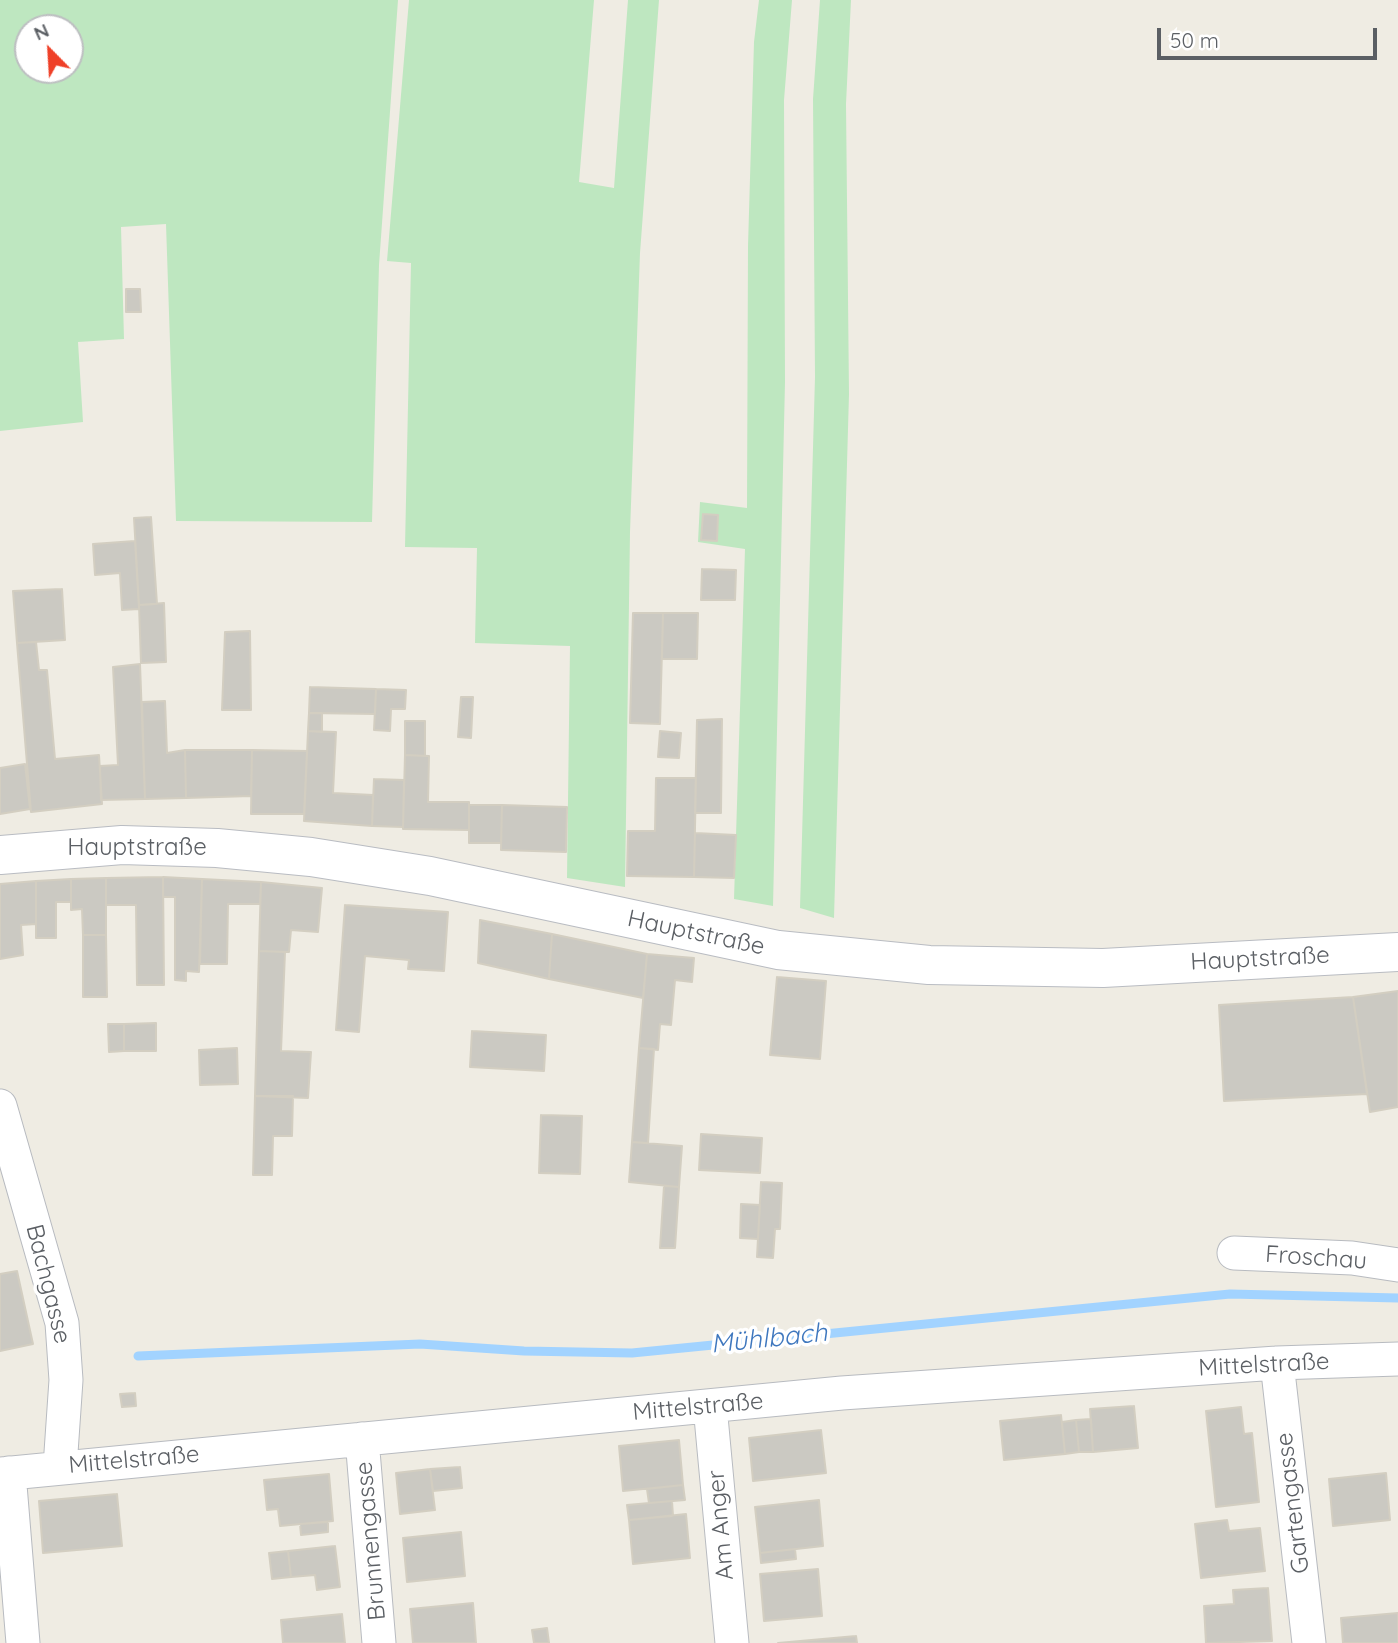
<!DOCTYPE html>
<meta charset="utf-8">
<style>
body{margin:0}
#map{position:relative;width:1398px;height:1643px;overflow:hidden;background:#efece3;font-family:Quicksand,sans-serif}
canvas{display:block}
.north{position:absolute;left:14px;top:14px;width:70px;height:70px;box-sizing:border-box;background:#fff;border:2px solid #bdbfc1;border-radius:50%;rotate:336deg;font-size:19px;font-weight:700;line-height:28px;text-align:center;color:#5b5f64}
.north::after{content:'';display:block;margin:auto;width:24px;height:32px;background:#ef4028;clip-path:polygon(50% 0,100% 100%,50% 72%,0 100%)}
.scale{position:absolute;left:1157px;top:28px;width:220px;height:32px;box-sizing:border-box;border:4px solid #5b5f64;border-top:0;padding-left:9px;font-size:21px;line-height:24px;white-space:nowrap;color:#5b5f64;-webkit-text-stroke:5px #fff;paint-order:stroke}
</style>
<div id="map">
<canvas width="1398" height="1643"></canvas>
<div class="north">N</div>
<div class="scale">50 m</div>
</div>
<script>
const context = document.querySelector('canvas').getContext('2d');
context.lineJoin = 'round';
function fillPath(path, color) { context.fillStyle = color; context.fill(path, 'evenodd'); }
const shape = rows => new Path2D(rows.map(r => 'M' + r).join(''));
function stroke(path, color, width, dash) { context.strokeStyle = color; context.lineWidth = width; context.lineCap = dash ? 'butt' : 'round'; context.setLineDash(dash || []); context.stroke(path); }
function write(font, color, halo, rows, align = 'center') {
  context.font = font + ' Quicksand,sans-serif'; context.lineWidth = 7; context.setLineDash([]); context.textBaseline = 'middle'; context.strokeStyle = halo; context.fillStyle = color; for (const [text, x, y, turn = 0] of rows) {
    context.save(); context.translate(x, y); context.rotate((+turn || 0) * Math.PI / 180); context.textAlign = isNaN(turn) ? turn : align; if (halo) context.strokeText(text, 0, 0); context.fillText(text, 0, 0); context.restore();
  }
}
fillPath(shape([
 [0,0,398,0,379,265,372,522,176,521,166,224,121,227,124,339,78,342,83,422,0,431],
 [28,28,70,28,70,70,28,70],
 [409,0,594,0,579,182,614,188,628,0,659,0,640,253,630,532,625,887,567,878,570,646,475,643,477,548,405,547,411,263,387,261],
 [759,0,792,0,784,100,785,382,773,906,734,899,745,549,698,542,700,502,747,508,748,246,754,42],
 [820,0,851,0,846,104,849,394,834,918,800,908,815,377,813,99]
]), '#bee7c0');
stroke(shape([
 [138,1356,420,1344,524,1351,632,1353,1230,1294,1398,1298]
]), '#a2d3ff', 9);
const building = shape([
 [126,289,140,289,141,312,126,312,126,289],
 [703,514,718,515,717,541,701,540,703,514],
 [151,517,157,604,139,605,134,518,151,517],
 [135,541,139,609,122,610,120,573,95,575,93,544,135,541],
 [702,569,736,570,735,600,701,600,702,569],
 [62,589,65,640,17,643,13,591,62,589],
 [164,603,166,662,141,663,139,605,164,603],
 [633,613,663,613,660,724,630,723,633,613],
 [663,613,698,613,697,659,662,659,663,613],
 [250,631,251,710,222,710,225,632,250,631],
 [36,642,39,670,47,670,55,759,99,755,102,804,31,812,17,643,36,642],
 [140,664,145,799,101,800,100,766,118,765,113,667,140,664],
 [310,687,376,689,375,714,309,713,310,687],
 [376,689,406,690,405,709,391,709,390,731,374,730,376,689],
 [461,697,473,697,471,738,458,737,461,697],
 [165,701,167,753,185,750,186,798,145,799,142,702,165,701],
 [309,713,322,713,322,732,308,731,309,713],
 [722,719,721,813,695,813,697,720,722,719],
 [405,721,425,721,425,756,405,755,405,721],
 [308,731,336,732,333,793,373,795,372,826,304,821,308,731],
 [660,731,681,733,679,758,658,757,660,731],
 [185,750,252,750,251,796,186,798,185,750],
 [252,750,307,751,304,814,251,814,252,750],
 [405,755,429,756,428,802,469,802,469,830,403,829,405,755],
 [25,764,30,809,0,814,0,768,25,764],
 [656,778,696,778,694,877,627,876,628,831,655,831,656,778],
 [374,779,404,780,403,827,372,826,374,779],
 [469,805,502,805,501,843,469,843,469,805],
 [502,805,567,807,566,852,501,850,502,805],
 [695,833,736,835,734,878,694,877,695,833],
 [163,877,164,985,137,985,136,905,106,905,106,878,163,877],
 [163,877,202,879,199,972,186,971,186,981,175,980,175,897,163,897,163,877],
 [106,878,106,935,83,935,82,909,71,910,71,879,106,878],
 [71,879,71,902,56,902,56,938,36,938,36,881,71,879],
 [202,879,261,882,260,904,228,904,227,964,200,964,202,879],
 [36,881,36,924,21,925,23,955,0,959,0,884,36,881],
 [261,882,322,888,318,932,291,930,289,952,259,951,261,882],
 [345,905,448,912,444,971,408,969,409,960,365,956,359,1032,336,1030,345,905],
 [480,920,552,934,549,979,478,963,480,920],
 [552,934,647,954,643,998,549,979,552,934],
 [83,935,106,935,107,997,83,997,83,935],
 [259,951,285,952,281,1051,311,1052,308,1098,255,1096,259,951],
 [647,954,694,958,692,982,675,980,671,1025,660,1024,658,1050,639,1048,647,954],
 [777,977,826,981,820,1059,770,1055,777,977],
 [1398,991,1398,1107,1370,1112,1353,997,1398,991],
 [1353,997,1367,1094,1224,1101,1219,1005,1353,997],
 [156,1023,156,1051,124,1051,124,1024,156,1023],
 [108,1024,124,1024,124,1051,109,1052,108,1024],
 [472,1031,546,1035,544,1071,470,1067,472,1031],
 [237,1048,238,1084,200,1085,199,1050,237,1048],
 [639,1048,654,1049,648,1143,632,1142,639,1048],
 [255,1096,293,1096,292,1136,273,1136,272,1175,253,1175,255,1096],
 [541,1115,582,1116,580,1174,539,1173,541,1115],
 [701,1134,762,1138,760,1173,699,1170,701,1134],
 [632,1142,682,1146,679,1187,629,1182,632,1142],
 [761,1182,782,1183,780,1229,775,1229,773,1258,757,1257,761,1182],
 [664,1186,679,1187,675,1248,660,1248,664,1186],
 [741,1204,760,1205,758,1239,740,1238,741,1204],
 [17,1271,33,1344,0,1351,0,1274,17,1271],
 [135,1393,136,1406,122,1407,120,1394,135,1393],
 [1134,1406,1138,1448,1093,1452,1090,1409,1134,1406],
 [1241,1407,1244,1434,1252,1433,1259,1502,1216,1507,1206,1411,1241,1407],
 [1061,1415,1065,1454,1004,1460,1000,1421,1061,1415],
 [1091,1419,1093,1452,1079,1452,1076,1420,1091,1419],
 [1076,1420,1079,1452,1065,1454,1062,1422,1076,1420],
 [821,1430,826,1473,753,1481,749,1438,821,1430],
 [679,1440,683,1485,623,1491,619,1446,679,1440],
 [460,1467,462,1488,433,1491,430,1469,460,1467],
 [430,1469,435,1510,400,1514,396,1473,430,1469],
 [1386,1473,1390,1520,1333,1526,1329,1479,1386,1473],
 [329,1474,333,1521,280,1526,278,1509,267,1510,264,1480,329,1474],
 [683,1485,685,1500,649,1503,647,1489,683,1485],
 [117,1494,122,1546,43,1553,39,1501,117,1494],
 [819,1500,823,1546,760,1553,755,1507,819,1500],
 [672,1501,673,1516,629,1520,627,1505,672,1501],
 [686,1514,690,1558,633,1564,629,1520,686,1514],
 [1227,1520,1229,1531,1260,1528,1265,1571,1201,1578,1195,1524,1227,1520],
 [328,1522,328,1532,301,1535,300,1524,328,1522],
 [461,1532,465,1576,407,1582,403,1538,461,1532],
 [335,1546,340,1587,317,1590,315,1575,291,1577,288,1551,335,1546],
 [795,1549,796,1559,761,1563,760,1553,795,1549],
 [288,1551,291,1577,272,1579,269,1553,288,1551],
 [818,1569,822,1616,764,1621,760,1574,818,1569],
 [1268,1588,1272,1641,1206,1643,1204,1606,1234,1604,1233,1590,1268,1588],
 [473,1603,476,1643,413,1643,410,1609,473,1603],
 [1398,1613,1398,1643,1343,1643,1341,1618,1398,1613],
 [342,1614,345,1643,283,1643,281,1620,342,1614],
 [547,1628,549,1643,534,1643,532,1630,547,1628],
 [856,1636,857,1643,778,1643,856,1636]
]);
fillPath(building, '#cbc9c2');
stroke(building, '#d3cec1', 2);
const minor = shape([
 [0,1106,62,1323,66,1380,60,1467],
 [1234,1253,1352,1258,1398,1265],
 [1277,1363,1309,1643],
 [710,1406,732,1643],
 [362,1439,379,1643],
 [9,1473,23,1643],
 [0,1474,842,1393,1277,1363,1398,1359]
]);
const secondary = shape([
 [0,855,122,845,217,848,311,857,430,876,778,950,929,965,1103,968,1398,952]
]);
stroke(minor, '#b8bbc0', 35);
stroke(secondary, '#b9bcc2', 40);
stroke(minor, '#fff', 33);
stroke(secondary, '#fff', 38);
write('24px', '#5b5f64', '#fff', [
 ["Hauptstraße",137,848],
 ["Hauptstraße",696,933,12],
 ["Hauptstraße",1260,959,-3],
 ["Froschau",1316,1258,4],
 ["Bachgasse",48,1284,76],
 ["Mittelstraße",1264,1365,-3],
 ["Mittelstraße",698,1407,-5],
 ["Mittelstraße",134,1460,-5],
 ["Gartengasse",1293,1503,-97],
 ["Am Anger",721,1525,-95],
 ["Brunnengasse",371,1541,-95]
]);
write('italic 26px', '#3e77be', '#fff', [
 ["Mühlbach",769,1339,-6]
]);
</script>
